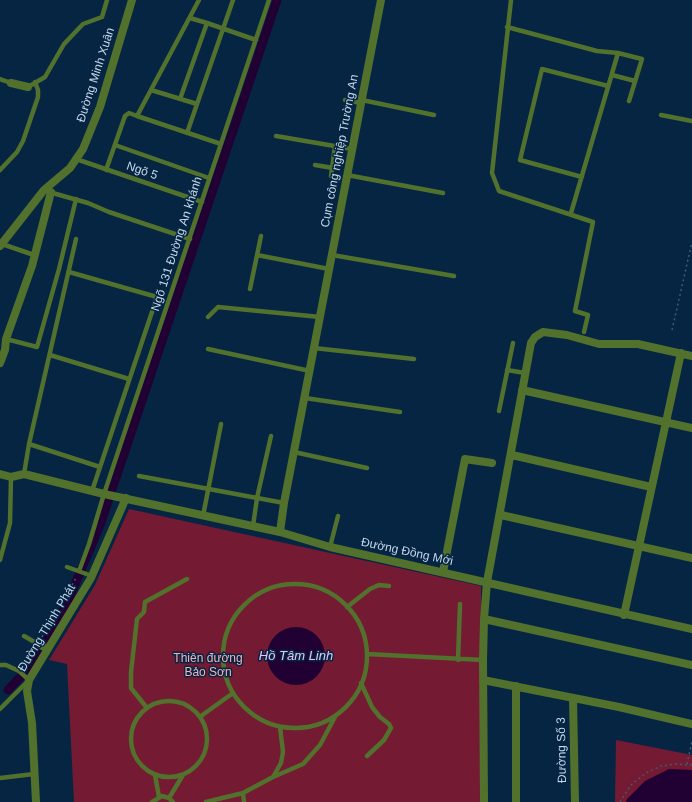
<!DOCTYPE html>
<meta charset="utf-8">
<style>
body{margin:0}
canvas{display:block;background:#052543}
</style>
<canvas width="692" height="802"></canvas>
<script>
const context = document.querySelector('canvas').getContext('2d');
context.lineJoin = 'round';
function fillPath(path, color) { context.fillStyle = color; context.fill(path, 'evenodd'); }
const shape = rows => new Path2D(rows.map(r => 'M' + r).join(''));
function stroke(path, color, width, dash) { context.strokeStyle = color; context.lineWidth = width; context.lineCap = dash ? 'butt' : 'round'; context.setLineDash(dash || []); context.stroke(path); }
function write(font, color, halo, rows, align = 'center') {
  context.font = font + ' Arial,sans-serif'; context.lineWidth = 3; context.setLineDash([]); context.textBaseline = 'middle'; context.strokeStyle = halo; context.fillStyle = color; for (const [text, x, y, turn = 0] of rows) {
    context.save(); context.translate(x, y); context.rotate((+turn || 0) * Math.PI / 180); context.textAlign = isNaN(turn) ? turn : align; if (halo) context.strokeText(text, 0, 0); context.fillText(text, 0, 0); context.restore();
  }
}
fillPath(shape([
 [129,509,481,586,482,802,74,802,67,664,49,660,95,585],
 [616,740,692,755,692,802,615,802]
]), '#741a32');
fillPath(shape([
 '267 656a29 29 0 1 1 58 0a29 29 0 1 1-58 0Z',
 [669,769,692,770,692,802,626,802,627,799,645,781]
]), '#210033');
stroke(shape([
 [8,690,25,672,45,643,68,601,100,525,277,0]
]), '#210033', 9);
stroke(shape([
 [672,330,692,242],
 [42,637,76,578],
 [687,764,692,741],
 [620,802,631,785,646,773,661,766,675,764,692,765]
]), '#3f5b76', 1.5, [2, 3]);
stroke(shape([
 [511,0,492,173,499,191,593,222,575,311,588,315,584,332],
 [190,18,207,23],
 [507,27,597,51,618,53,642,59,629,101],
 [612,75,635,81],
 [0,79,11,83],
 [28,87,45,77,64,44,83,24,102,17,107,0],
 [151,90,197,104],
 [180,99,207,23,256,40],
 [345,100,361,103],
 [362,100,434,115],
 [661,115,692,121],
 [137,116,221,144],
 [187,133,233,0],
 [276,136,352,149],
 [115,145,209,178],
 [76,159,202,202],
 [315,165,333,168],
 [0,170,17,152,23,141,38,97,38,90,35,82],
 [106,170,125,116,129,113,137,116,199,0],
 [347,175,443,193],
 [331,176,335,146],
 [582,177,520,160,542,69,608,86],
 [49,192,88,203,109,212,190,239],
 [571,213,618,53],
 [2,244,34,255],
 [257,255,329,269],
 [332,255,454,276],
 [69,272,157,297,92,491],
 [250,289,261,236],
 [208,317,218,307,320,317],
 [6,339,37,347,59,269,76,199],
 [314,348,414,359],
 [208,349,310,371],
 [50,355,129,379],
 [507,370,525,373],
 [305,398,400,412],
 [499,411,513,343],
 [29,444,100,467],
 [294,452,367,468],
 [24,474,29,444,76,239],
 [139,476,284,503],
 [203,516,221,424],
 [253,526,257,498,271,436],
 [330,547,338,516],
 [0,560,10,523,11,477],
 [67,567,92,576],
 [79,571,89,544,104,494,269,0],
 '223 656a72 72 0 1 1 144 0a72 72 0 1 1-144 0Z',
 [347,607,370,589,379,585,389,586],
 [24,636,38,644],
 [367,654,483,660],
 [458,660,460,604],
 [0,665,6,665,19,671,29,680,0,709],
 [361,683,372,707,380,717,389,724,391,728,384,740,367,756],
 '131 739a38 38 0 1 1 76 0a38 38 0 1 1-76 0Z',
 [147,708,131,688,131,672,137,619,144,612,145,602,187,579],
 [201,716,233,693],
 [155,775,159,797],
 [273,777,281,763,283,752,280,727],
 [0,778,34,774],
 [243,793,244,802],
 [169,798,183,775],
 [152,802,162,796,169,798,173,802],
 [206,802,243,793,273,777,303,764,320,745,335,717]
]), '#51712d', 4.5);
stroke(shape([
 [11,83,28,87],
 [0,246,44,190,70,168,83,149,100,107,132,0],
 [0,363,5,350,6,339,32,266,51,192],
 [522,390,692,428],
 [512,455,651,487],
 [0,474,11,477,24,474,104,494,280,532,330,547,692,629],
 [501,515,692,558],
 [280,532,284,503,381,0],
 [443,572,465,459,492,463],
 [624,615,681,353],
 [484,619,692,665],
 [38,644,48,649],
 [483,680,619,707,692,724],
 [516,686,516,802],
 [573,698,575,802],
 [36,802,32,723,27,691,29,680,91,578,126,498],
 [484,802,483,660,484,619,487,582,531,343,535,337,543,332,567,335,599,344,638,344,692,356]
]), '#51712d', 8);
write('12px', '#c5d7ea', '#052543', [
 ["Đường Minh Xuân",96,75,-72],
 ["Cụm công nghiệp Trường An",340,151,-79],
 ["Ngõ 5",142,171,19],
 ["Ngõ 131 Đường An khánh",177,244,-72],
 ["Đường Đồng Mới",407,552,12],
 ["Đường Thịnh Phát",47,628,-59],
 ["Đường Số 3",562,750,-91]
]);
write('12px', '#f5b2bb', '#052543', [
 ["Thiên đường",208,659],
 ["Bảo Sơn",208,673]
]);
write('italic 13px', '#e4c5fb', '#052543', [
 ["Hồ Tâm Linh",296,656]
]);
</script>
